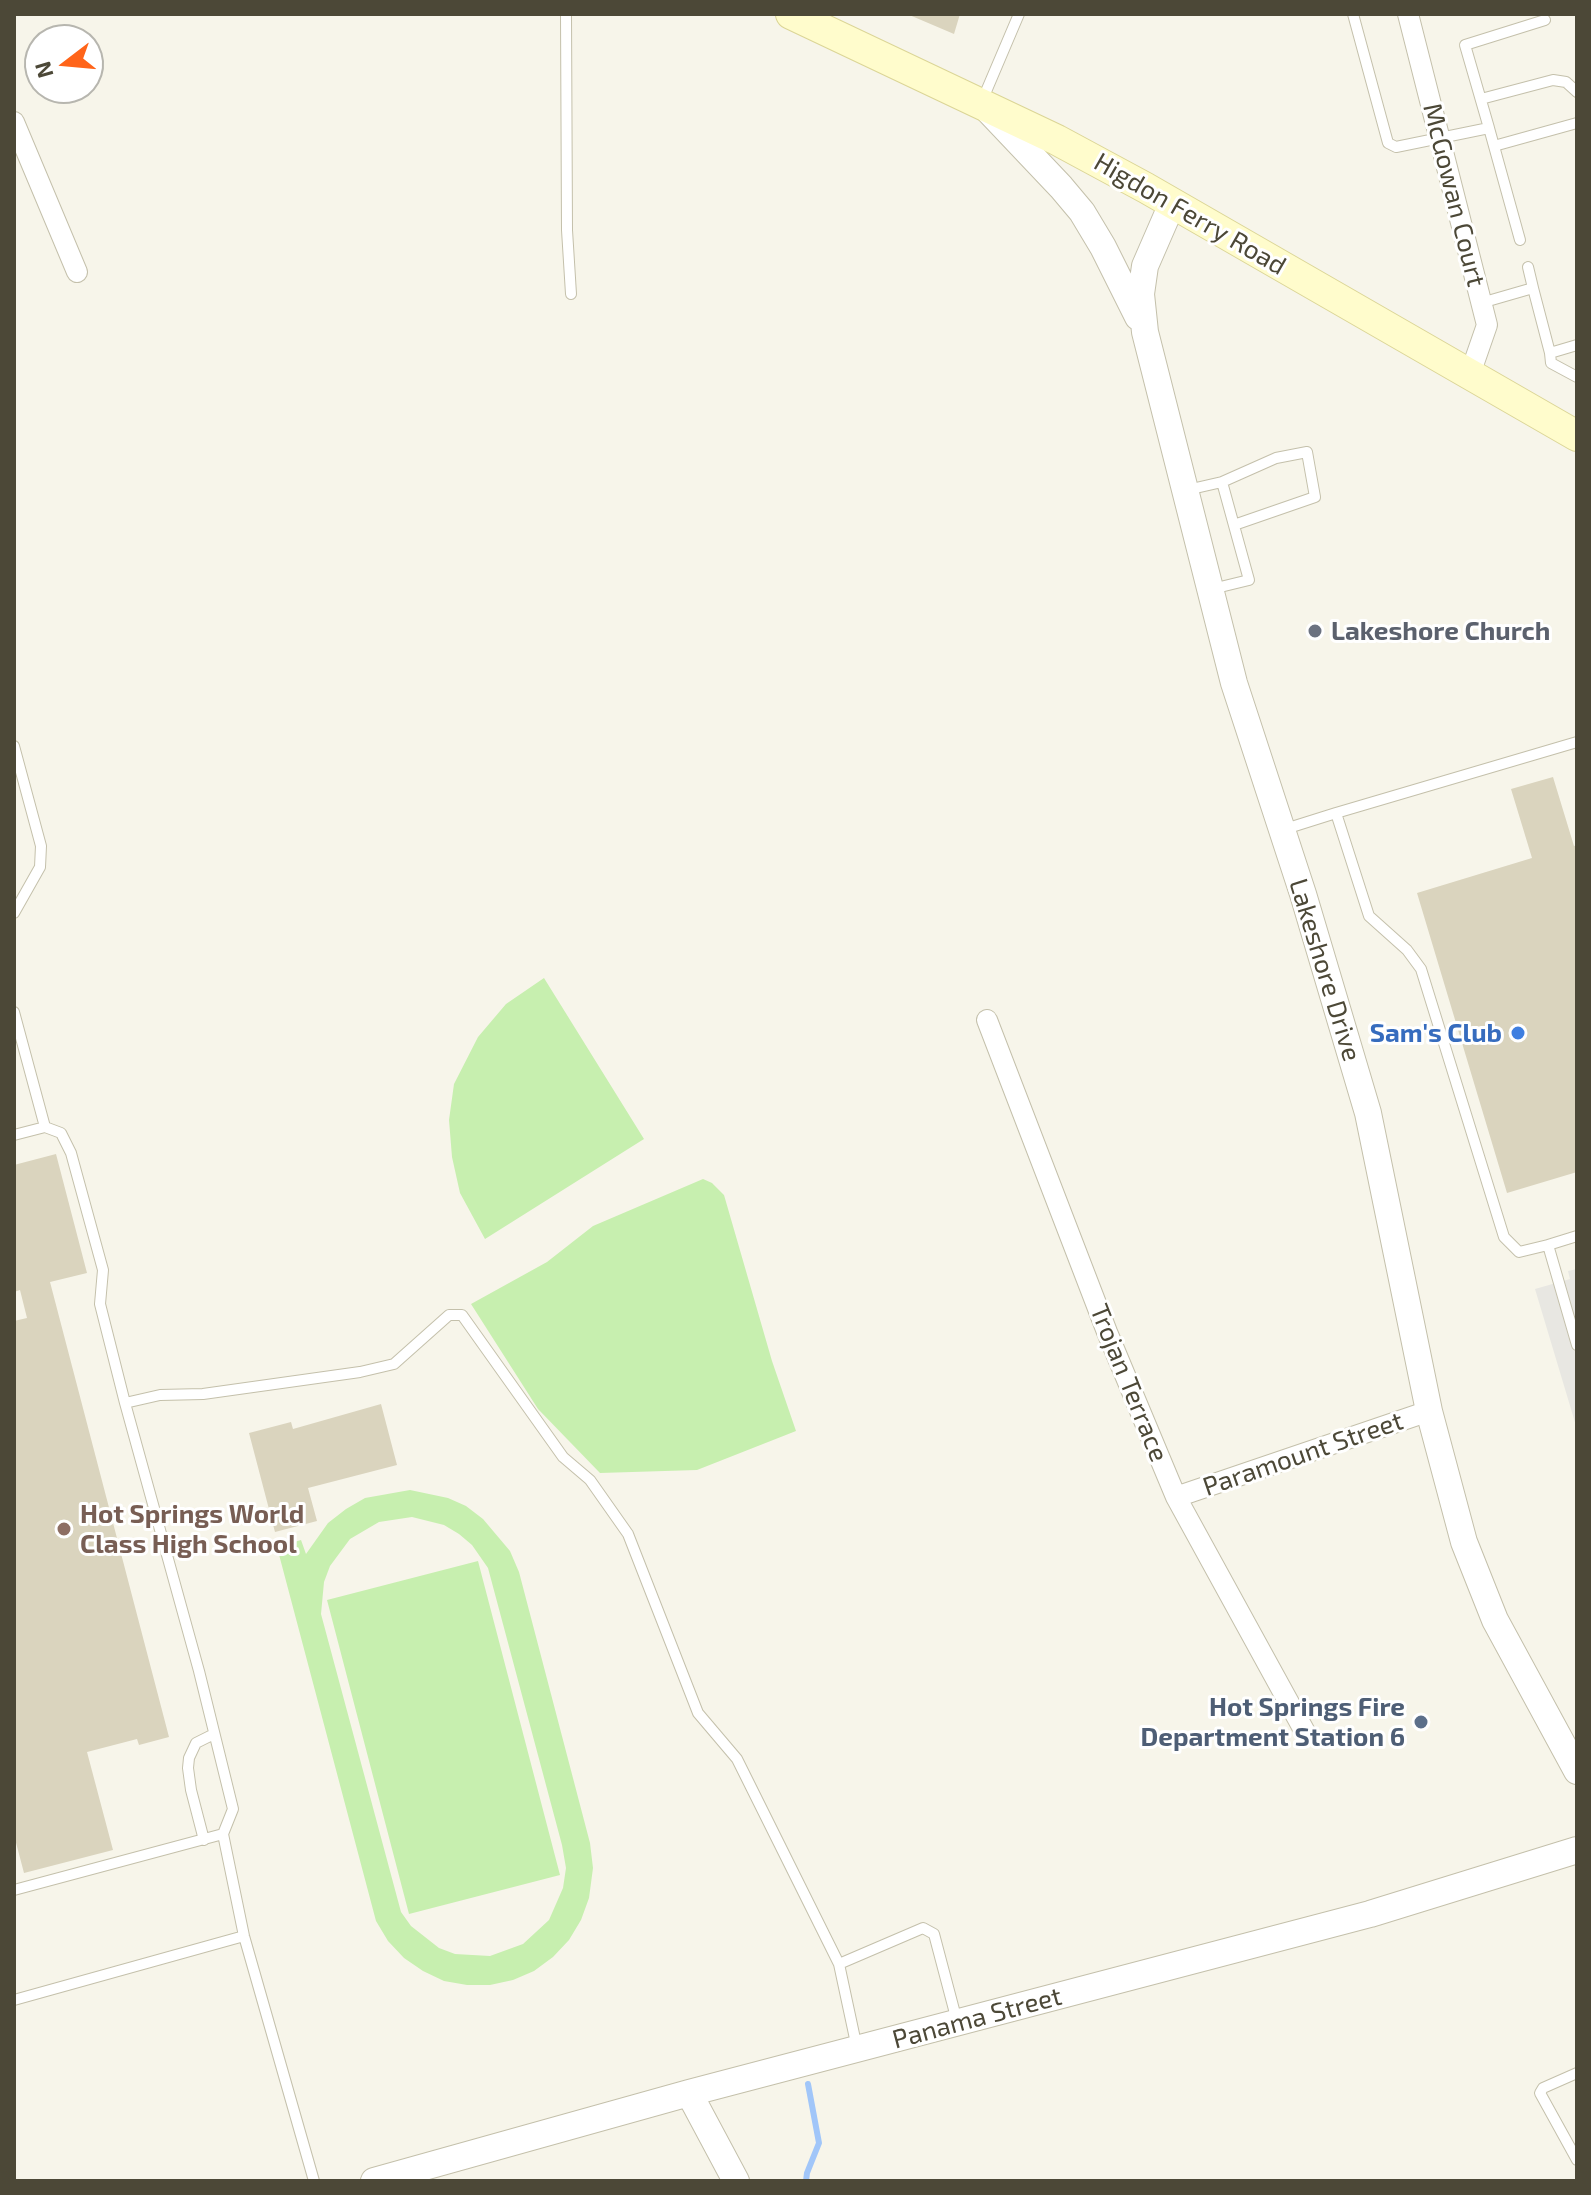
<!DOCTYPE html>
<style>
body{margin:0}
#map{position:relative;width:1591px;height:2195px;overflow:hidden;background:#f7f5ea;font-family:"Exo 2",sans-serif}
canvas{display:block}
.frame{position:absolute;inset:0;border:16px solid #4c4837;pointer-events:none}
.north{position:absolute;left:24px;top:24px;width:80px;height:80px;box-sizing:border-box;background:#fff;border:2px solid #b7b6af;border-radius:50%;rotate:254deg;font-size:22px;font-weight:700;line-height:32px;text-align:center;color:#4c4837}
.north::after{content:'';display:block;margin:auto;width:28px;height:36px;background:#ff6419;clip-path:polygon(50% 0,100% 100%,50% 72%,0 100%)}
</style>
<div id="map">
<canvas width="1591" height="2195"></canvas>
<div class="frame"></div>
<div class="north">N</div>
</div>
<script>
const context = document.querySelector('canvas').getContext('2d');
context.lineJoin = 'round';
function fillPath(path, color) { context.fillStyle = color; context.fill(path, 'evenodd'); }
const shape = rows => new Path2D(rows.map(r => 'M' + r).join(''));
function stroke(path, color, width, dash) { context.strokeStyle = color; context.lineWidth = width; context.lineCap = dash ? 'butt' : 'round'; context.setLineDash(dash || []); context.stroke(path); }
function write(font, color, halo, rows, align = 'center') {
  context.font = font + ' "Exo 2",sans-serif'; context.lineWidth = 6; context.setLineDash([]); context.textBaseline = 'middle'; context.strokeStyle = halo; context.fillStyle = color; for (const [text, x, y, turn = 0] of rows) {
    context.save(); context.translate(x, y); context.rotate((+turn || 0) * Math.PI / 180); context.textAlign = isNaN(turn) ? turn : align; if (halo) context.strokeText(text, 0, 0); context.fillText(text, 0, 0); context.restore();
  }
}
fillPath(shape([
 [544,978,644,1139,485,1239,460,1193,452,1157,449,1120,454,1084,478,1037,506,1004],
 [703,1179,712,1183,724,1195,772,1361,796,1431,697,1470,600,1473,538,1409,471,1304,547,1262,593,1226],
 [410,1490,448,1498,466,1506,483,1519,510,1551,519,1572,590,1843,593,1868,589,1898,581,1920,569,1940,553,1957,534,1971,513,1980,490,1985,467,1985,444,1981,423,1971,404,1958,388,1941,376,1921,277,1547,301,1540,306,1554,328,1523,346,1509,365,1498],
 [412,1517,444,1525,459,1534,472,1545,488,1568,562,1845,566,1868,563,1888,549,1920,523,1944,490,1956,455,1954,439,1948,411,1926,401,1912,321,1614,324,1582,330,1566,350,1539,379,1522],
 [478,1561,560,1875,409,1914,327,1600]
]), '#c7efaf');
fillPath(shape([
 [1577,1269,1577,1429,1535,1289,1570,1279,1568,1271]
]), '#e8e7e2');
stroke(shape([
 [806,2181,807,2173,819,2143,808,2084]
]), '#a1c6f9', 6);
fillPath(shape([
 [907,14,960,14,954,34],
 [1553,777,1574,846,1577,845,1577,1172,1507,1193,1417,893,1532,858,1511,789],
 [56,1154,87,1273,50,1282,169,1737,139,1745,137,1739,87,1752,113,1850,24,1873,14,1835,14,1321,27,1318,20,1290,14,1292,14,1165],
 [381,1404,397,1465,308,1488,317,1521,275,1532,249,1433,291,1422,293,1429]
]), '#dad4be');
const service = shape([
 [566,14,567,230,571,294],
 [1353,14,1388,143,1396,147,1489,128,1520,240],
 [1481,99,1553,80,1566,82,1577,92],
 [982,101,1019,14],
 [1489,128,1465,45,1545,20],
 [1494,146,1577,123],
 [1533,288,1550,353,1577,345],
 [1481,303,1533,288,1528,267],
 [1550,353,1551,363,1577,377],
 [1222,482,1276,458,1307,452,1315,497,1234,525],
 [1187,490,1222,482,1249,580,1212,589],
 [14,746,41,846,40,867,14,913],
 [1336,813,1577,742],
 [1282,830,1336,813,1369,916,1407,950,1421,969,1504,1237,1519,1252,1548,1245,1577,1345],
 [14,1012,45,1127],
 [14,1135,45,1127,61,1133,71,1153,103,1270,100,1304,125,1403,160,1395,203,1394,360,1372,394,1364,449,1315,462,1315,563,1457,590,1480,628,1534,698,1713,737,1759,839,1964],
 [1548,1245,1577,1236],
 [125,1403,199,1671,233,1809,223,1834],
 [204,1840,191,1790,188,1768,189,1758,196,1743,214,1734],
 [14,1890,223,1834,244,1936,314,2181],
 [14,2000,244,1936],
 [857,2048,839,1964,923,1928,934,1934,957,2021],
 [1577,2073,1543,2088,1540,2093,1577,2160]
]);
const minor = shape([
 [1408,14,1487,325,1470,374],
 [14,122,77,272],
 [987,1020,1107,1332,1176,1497,1305,1732],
 [1176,1497,1429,1411]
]);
const tertiary = shape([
 [989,111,1061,187,1082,212,1103,247,1138,317],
 [1172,204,1145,266,1141,294,1145,332,1234,683,1303,894,1368,1113,1429,1411,1464,1542,1495,1620,1577,1771],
 [689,2093,736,2181],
 [374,2181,689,2093,1370,1914,1577,1850]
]);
const secondary = shape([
 [791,14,1057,140,1146,188,1577,436]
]);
stroke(service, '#c4c0ab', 12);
stroke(minor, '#c4c0ab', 22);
stroke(tertiary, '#c4c0ab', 28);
stroke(secondary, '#dbd596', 32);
stroke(service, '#fff', 10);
stroke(minor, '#fff', 20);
stroke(tertiary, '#fff', 26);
stroke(secondary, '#fffccc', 30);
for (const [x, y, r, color] of [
 [1315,631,8,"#6b7280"],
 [1518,1033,8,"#3f7fe0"],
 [64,1529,8,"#8d6e63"],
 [1421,1722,8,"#5c6f8a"]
]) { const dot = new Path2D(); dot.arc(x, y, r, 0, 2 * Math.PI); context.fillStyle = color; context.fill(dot); stroke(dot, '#fff', 3); }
write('26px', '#4c4837', '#fff', [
 ["McGowan Court",1454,195,76],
 ["Higdon Ferry Road",1190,214,30],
 ["Lakeshore Drive",1325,970,73],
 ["Trojan Terrace",1129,1383,68],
 ["Paramount Street",1303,1454,-19],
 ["Panama Street",977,2018,-15]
]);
write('bold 26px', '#5b616d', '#fff', [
 ["Lakeshore Church",1331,631]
], 'left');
write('bold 26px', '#366cbe', '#fff', [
 ["Sam's Club",1502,1033]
], 'right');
write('bold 26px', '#785e54', '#fff', [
 ["Hot Springs World",80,1514],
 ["Class High School",80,1544]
], 'left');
write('bold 26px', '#4e5e75', '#fff', [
 ["Hot Springs Fire",1405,1707],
 ["Department Station 6",1405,1737]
], 'right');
</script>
